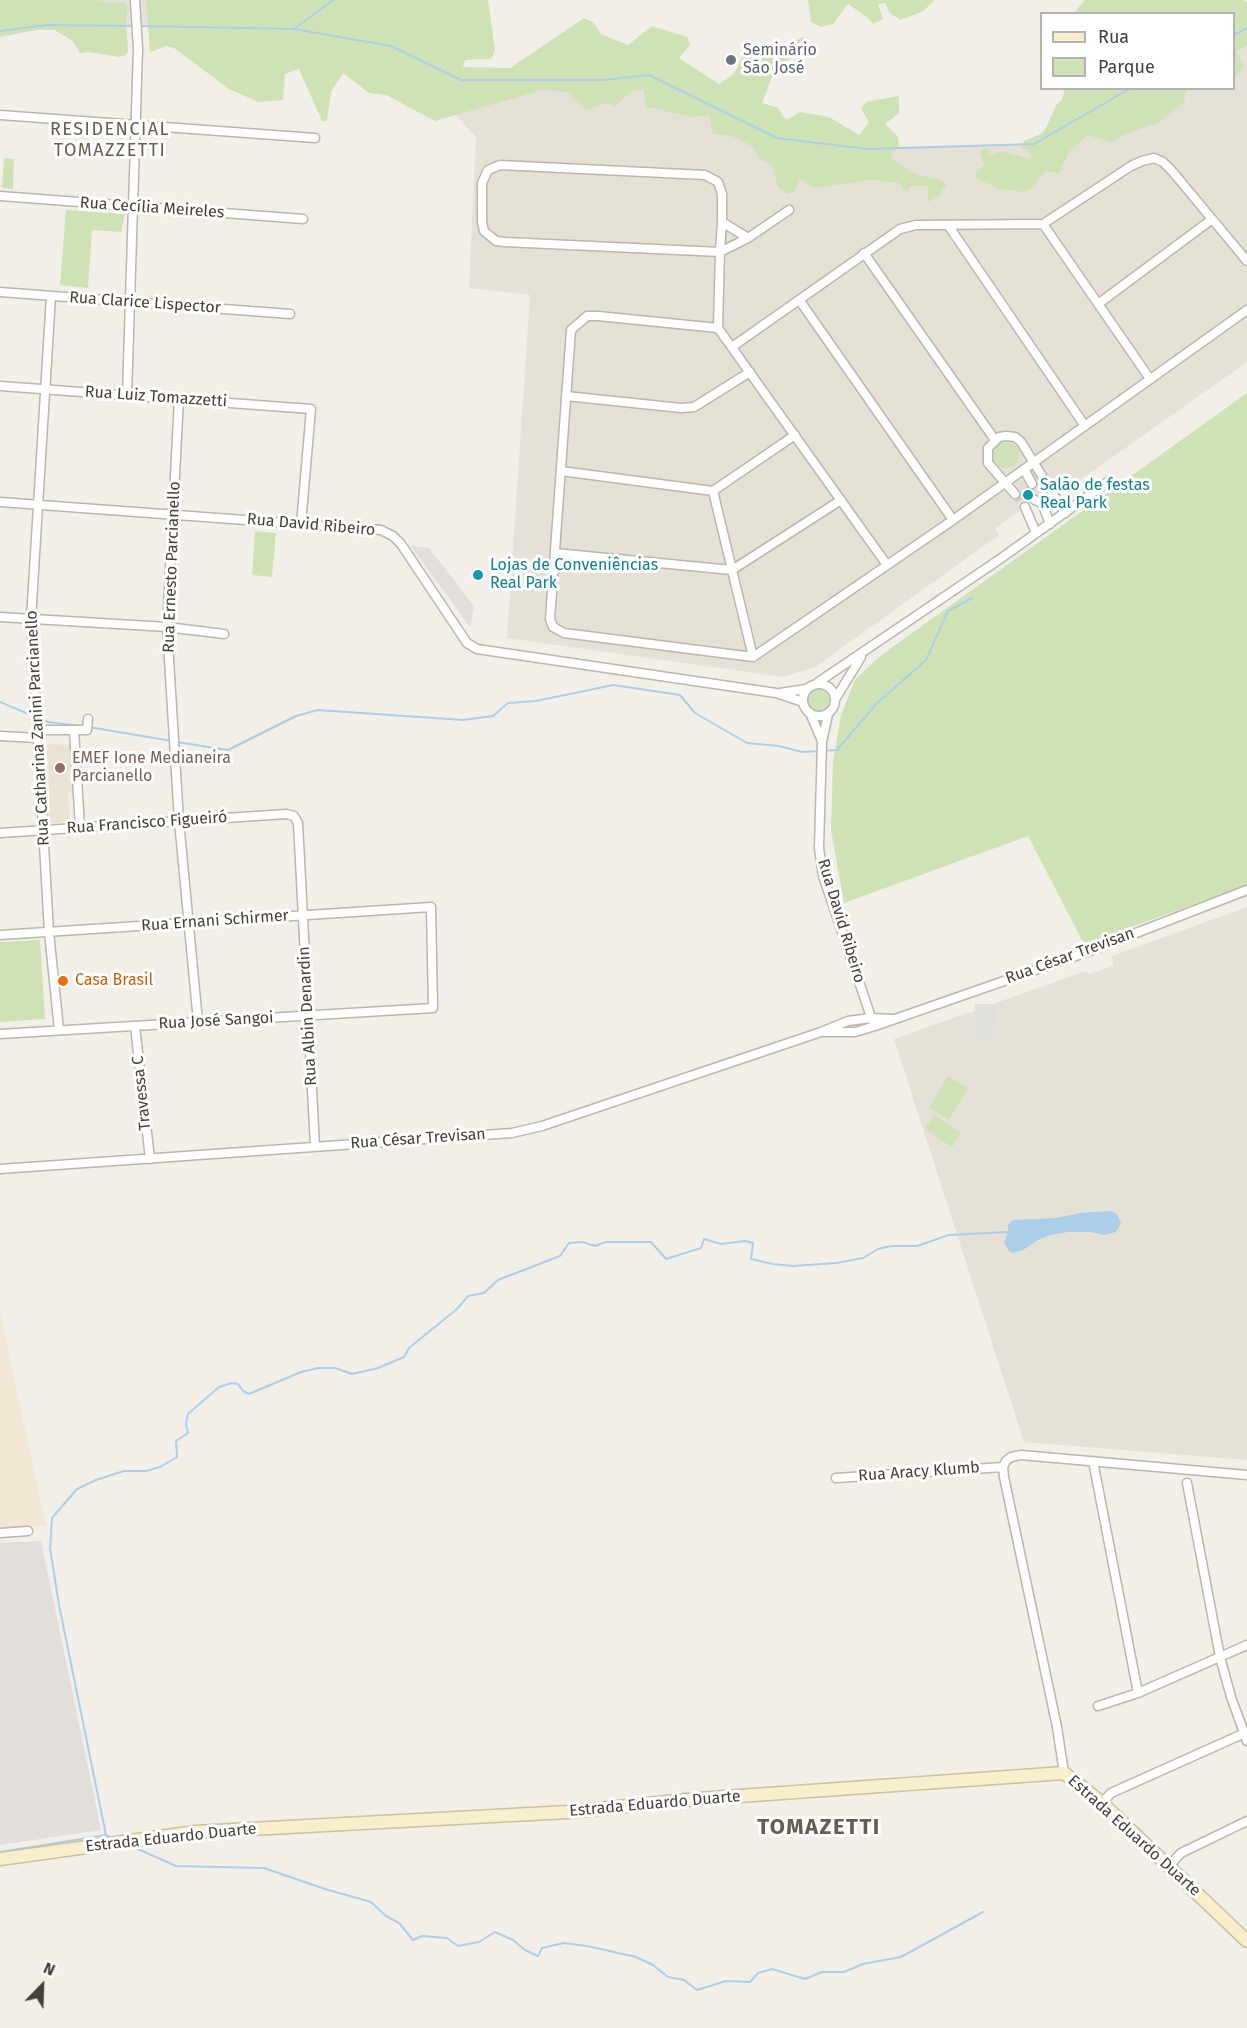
<!DOCTYPE html>
<meta charset="utf-8">
<style>
body{margin:0}
#map{position:relative;width:1247px;height:2028px;overflow:hidden;background:#f2efe8;font-family:"Fira Sans",sans-serif}
canvas{display:block}
.legend{position:absolute;left:1040px;top:12px;width:195px;height:78px;box-sizing:border-box;background:#fff;border:2px solid #b5b2af;margin:0;padding:8px 10px;list-style:none;font-size:18px;color:#453f37}
.legend li{display:flex;align-items:center;gap:12px;height:30px}
.legend b{width:30px;border:2px solid #b5b2af}
.north{position:absolute;left:12px;top:1956px;width:60px;height:60px;-webkit-text-stroke:4px #fff;paint-order:stroke;rotate:23deg;font-size:16px;font-weight:700;line-height:24px;text-align:center;color:#453f37}
.north::after{content:'';display:block;margin:auto;width:21px;height:27px;background:#453f37;clip-path:polygon(50% 0,100% 100%,50% 72%,0 100%)}
</style>
<div id="map">
<canvas width="1247" height="2028"></canvas>
<ul class="legend">
<li><b style="height:8px;background:#f9eecb"></b>Rua</li>
<li><b style="height:16px;background:#cee2b5"></b>Parque</li>
</ul>
<div class="north">N</div>
</div>
<script>
const context = document.querySelector('canvas').getContext('2d');
context.lineJoin = 'round';
function fillPath(path, color) { context.fillStyle = color; context.fill(path, 'evenodd'); }
const shape = rows => new Path2D(rows.map(r => 'M' + r).join(''));
function stroke(path, color, width, dash) { context.strokeStyle = color; context.lineWidth = width; context.lineCap = dash ? 'butt' : 'round'; context.setLineDash(dash || []); context.stroke(path); }
function write(font, color, halo, rows, align = 'center') {
  context.font = font + ' "Fira Sans",sans-serif'; context.lineWidth = 6; context.setLineDash([]); context.textBaseline = 'middle'; context.strokeStyle = halo; context.fillStyle = color; for (const [text, x, y, turn = 0] of rows) {
    context.save(); context.translate(x, y); context.rotate((+turn || 0) * Math.PI / 180); context.textAlign = isNaN(turn) ? turn : align; if (halo) context.strokeText(text, 0, 0); context.fillText(text, 0, 0); context.restore();
  }
}
fillPath(shape([
 [0,0,395,0,461,80,649,75,867,149,1034,144,1131,89,1234,88,1234,35,1247,28,1247,362,1073,485,1068,477,995,528,999,535,815,667,783,677,507,638,530,295,469,288,476,137,391,46,157,26,48,25],
 [1247,907,1247,1460,1024,1442,894,1039,1086,971,1089,974,1113,966,1112,956]
]), '#e5e1d7');
fillPath(shape([
 [0,1312,46,1526,0,1529]
]), '#f2e6d5');
fillPath(shape([
 [41,1541,101,1830,0,1845,0,1543]
]), '#e2ded9');
fillPath(shape([
 [44,744,73,745,76,792,68,793,70,821,48,824]
]), '#eae3d3');
fillPath(shape([
 [0,0,97,0,111,3,125,2,127,7,126,23,128,51,126,55,119,57,89,52,80,53,73,41,54,30,37,30,0,37],
 [146,0,488,0,495,51,491,59,465,60,463,67,510,68,584,18,593,22,601,34,628,45,652,26,687,37,690,45,679,58,719,84,734,74,745,51,769,56,803,37,807,44,774,72,762,103,778,108,786,120,800,112,829,117,859,135,869,122,861,109,866,102,899,96,899,113,885,124,898,137,899,146,891,155,893,159,914,174,943,181,946,185,939,196,928,202,928,187,924,185,912,186,906,192,899,183,871,180,814,188,800,179,795,191,788,194,778,188,772,166,758,157,752,146,732,136,713,134,709,116,693,117,646,107,644,89,631,92,615,106,606,103,586,110,567,92,542,90,435,121,386,95,369,93,343,73,331,92,327,121,322,121,299,69,285,74,283,100,258,102,229,89,174,48,166,46,150,52],
 [808,0,935,0,922,12,900,20,890,13,885,3,878,4,883,19,873,24,868,18,848,4,833,24,821,27,811,22],
 [1085,0,1242,0,1247,2,1247,46,1236,51,1244,67,1236,77,1234,77,1234,14,1074,13],
 [1065,89,1188,89,1186,91,1184,102,1160,122,1128,133,1111,142,1087,135,1069,152,1059,174,1046,171,1037,180,1035,186,1025,192,1000,189,977,179,975,173,984,165,980,153,984,148,989,149,990,155,1001,151,1030,159,1031,153,1021,147,1024,141,1041,134,1045,130,1057,104,1062,100],
 [4,158,14,159,13,189,2,188],
 [66,210,125,214,121,232,92,230,88,288,60,285],
 [1247,393,1247,885,1084,944,1028,836,844,903,831,830,833,763,841,715,855,680,880,656],
 '993 455a13 13 0 1 1 26 0a13 13 0 1 1-26 0Z',
 [255,531,276,533,272,577,252,575],
 '807 700a11 11 0 1 1 22 0a11 11 0 1 1-22 0Z',
 [40,940,45,1019,0,1022,0,942],
 [948,1076,968,1088,949,1120,929,1108],
 [934,1115,961,1133,952,1147,925,1129]
]), '#cee2b5');
fillPath(shape([
 [411,546,429,548,474,606,470,627],
 [975,1004,997,1004,998,1041,976,1042]
]), '#e1dfdc');
fillPath(shape([
 [1111,1211,1117,1214,1121,1223,1116,1232,1104,1235,1090,1232,1068,1232,1050,1235,1038,1240,1023,1250,1013,1253,1010,1252,1004,1243,1008,1232,1008,1225,1013,1220,1056,1218,1080,1213]
]), '#abcfe8');
stroke(shape([
 [140,26,294,29,391,46,461,80,602,80,649,75,777,138,867,149,1034,144,1131,88],
 [294,29,333,0],
 [0,31,48,25,135,26],
 [1234,35,1247,28],
 [0,702,33,716],
 [39,718,48,722,80,726],
 [89,727,172,741],
 [177,742,228,750,296,716,318,710,463,720,493,716,508,703,536,701,613,685,680,695,695,713,747,743,779,746,802,752,837,750,877,703,926,660,948,611,972,598],
 [106,1835,59,1605,50,1548,52,1518,77,1489,96,1480,124,1471,146,1471,160,1467,177,1457,176,1441,188,1433,186,1424,188,1414,219,1387,232,1383,238,1384,243,1391,249,1394,301,1372,318,1368,335,1368,352,1374,378,1368,404,1357,409,1348,457,1309,468,1296,484,1293,498,1280,560,1256,569,1243,583,1242,595,1246,606,1242,651,1242,666,1259,701,1248,704,1239,721,1244,745,1241,753,1243,751,1259,773,1264,793,1266,837,1263,863,1258,878,1249,891,1246,917,1246,949,1235,1008,1232],
 [131,1846,176,1866,264,1868,325,1889,371,1902,386,1916,399,1923,413,1940,422,1936,447,1938,458,1946,479,1942,495,1932,513,1940,525,1950,538,1956,542,1948,564,1943,587,1946,636,1957,653,1965,668,1977,684,1980,697,1990,726,1981,750,1982,758,1973,772,1969,805,1979,822,1972,844,1972,863,1964,901,1957,983,1912],
 [0,1852,106,1835,112,1838]
]), '#abcfe8', 2);
stroke(shape([
 [1028,486,1035,500],
 [1015,494,1025,507]
]), '#cfccc5', 8, [8, 4]);
const street = shape([
 [0,115,315,138],
 [0,196,303,219],
 [789,210,748,238,720,252,505,242,496,241,484,231,482,222,482,183,488,170,500,165,705,175,718,182,722,194,722,222,720,252,718,328,887,565],
 [722,222,748,238],
 [1043,224,1150,379],
 [948,225,1085,426],
 [864,253,995,440],
 [0,292,290,314],
 [51,296,31,619,49,932,59,1030],
 [800,301,953,520],
 [1098,304,1211,220],
 [718,328,598,316,587,316,571,330,550,619,553,627,564,633,753,657,953,520,1247,310],
 [732,347,900,229,916,225,1043,224,1131,166,1142,161,1154,158,1163,162,1172,171,1247,261],
 [0,386,311,409,301,524],
 [127,395,138,49,135,0],
 [566,396,681,408,694,407,750,372],
 [179,399,167,627,179,821,198,1022],
 [1024,469,1032,484],
 [561,471,713,491,795,435],
 [713,491,753,657],
 [1015,494,988,463,988,448,999,437,1006,436,1015,437,1021,442,1065,513],
 [1035,500,1042,503,1050,524],
 [0,502,381,530,393,536,401,544,467,643,477,649,776,693,803,702],
 [1025,507,1036,533],
 [555,553,732,570,841,500],
 [0,617,167,627,224,634],
 [817,683,1000,559,1109,481],
 '803 700a16 16 0 1 1 32 0a16 16 0 1 1-32 0Z',
 [780,693,806,689],
 [836,698,861,657],
 [810,713,822,741],
 [828,714,822,742,819,848,823,876,872,1020],
 [37,730,87,730,88,719],
 [74,730,80,827],
 [0,736,38,738],
 [0,833,286,814,294,816,298,823,315,1146],
 [0,935,431,907,433,1008,0,1034],
 [135,1026,150,1159],
 [825,1032,855,1032,875,1026,1087,952,1247,890],
 [0,1169,512,1133,542,1126,821,1032,848,1021,871,1018,892,1019],
 [1093,1461,1138,1693],
 [836,1478,1003,1467],
 [1187,1483,1220,1657,1231,1697,1247,1741],
 [0,1533,28,1531],
 [1098,1706,1138,1693,1247,1645],
 [1064,1773,1057,1727,1004,1477,1003,1467,1006,1461,1011,1457,1021,1455,1247,1475],
 [1102,1803,1111,1793,1247,1732],
 [1169,1866,1181,1853,1247,1821]
]);
const secondary = shape([
 [0,1859,195,1832,568,1812,697,1799,1064,1773,1102,1803,1247,1941]
]);
stroke(street, '#bcb6ab', 11);
stroke(secondary, '#cdc09c', 15);
stroke(street, '#fff', 8);
stroke(secondary, '#f9eecb', 12);
for (const [x, y, r, color] of [
 [731,60,6,"#6b7280"],
 [1028,495,6,"#0f9aa8"],
 [478,575,6,"#0f9aa8"],
 [60,768,6,"#8d6e63"],
 [63,981,6,"#e8710a"]
]) { const dot = new Path2D(); dot.arc(x, y, r, 0, 2 * Math.PI); context.fillStyle = color; context.fill(dot); stroke(dot, '#fff', 2); }
write('16px', '#5b616d', '#fff', [
 ["Seminário",743,51],
 ["São José",743,69]
], 'left');
write('16px', '#453f37', '#fff', [
 ["Rua Cecília Meireles",152,208,4],
 ["Rua Clarice Lispector",145,303,4],
 ["Rua Luiz Tomazzetti",156,397,4],
 ["Rua David Ribeiro",311,525,5],
 ["Rua Ernesto Parcianello",172,567,-88],
 ["Rua Catharina Zanini Parcianello",38,728,-93],
 ["Rua Francisco Figueiró",147,823,-4],
 ["Rua Ernani Schirmer",215,921,-4],
 ["Rua David Ribeiro",841,921,73],
 ["Rua César Trevisan",1070,956,-20],
 ["Rua Albin Denardin",308,1016,-93],
 ["Rua José Sangoi",216,1021,-3],
 ["Travessa C",142,1093,-96],
 ["Rua César Trevisan",418,1139,-4],
 ["Rua Aracy Klumb",919,1472,-4],
 ["Estrada Eduardo Duarte",655,1804,-5],
 ["Estrada Eduardo Duarte",1134,1836,42],
 ["Estrada Eduardo Duarte",171,1838,-6]
]);
write('16px', '#0d838f', '#fff', [
 ["Salão de festas",1040,486],
 ["Real Park",1040,504],
 ["Lojas de Conveniências",490,566],
 ["Real Park",490,584]
], 'left');
write('16px', '#785e54', '#fff', [
 ["EMEF Ione Medianeira",72,759],
 ["Parcianello",72,777]
], 'left');
write('16px', '#c56008', '#fff', [
 ["Casa Brasil",75,981]
], 'left');
context.letterSpacing = '1.5px';
write('18px', '#665d50', '#fff', [
 ["RESIDENCIAL",110,130],
 ["TOMAZZETTI",110,151]
]);
context.letterSpacing = '0px';
context.letterSpacing = '1.5px';
write('bold 22px', '#665d50', '#fff', [
 ["TOMAZETTI",819,1828]
]);
context.letterSpacing = '0px';
</script>
